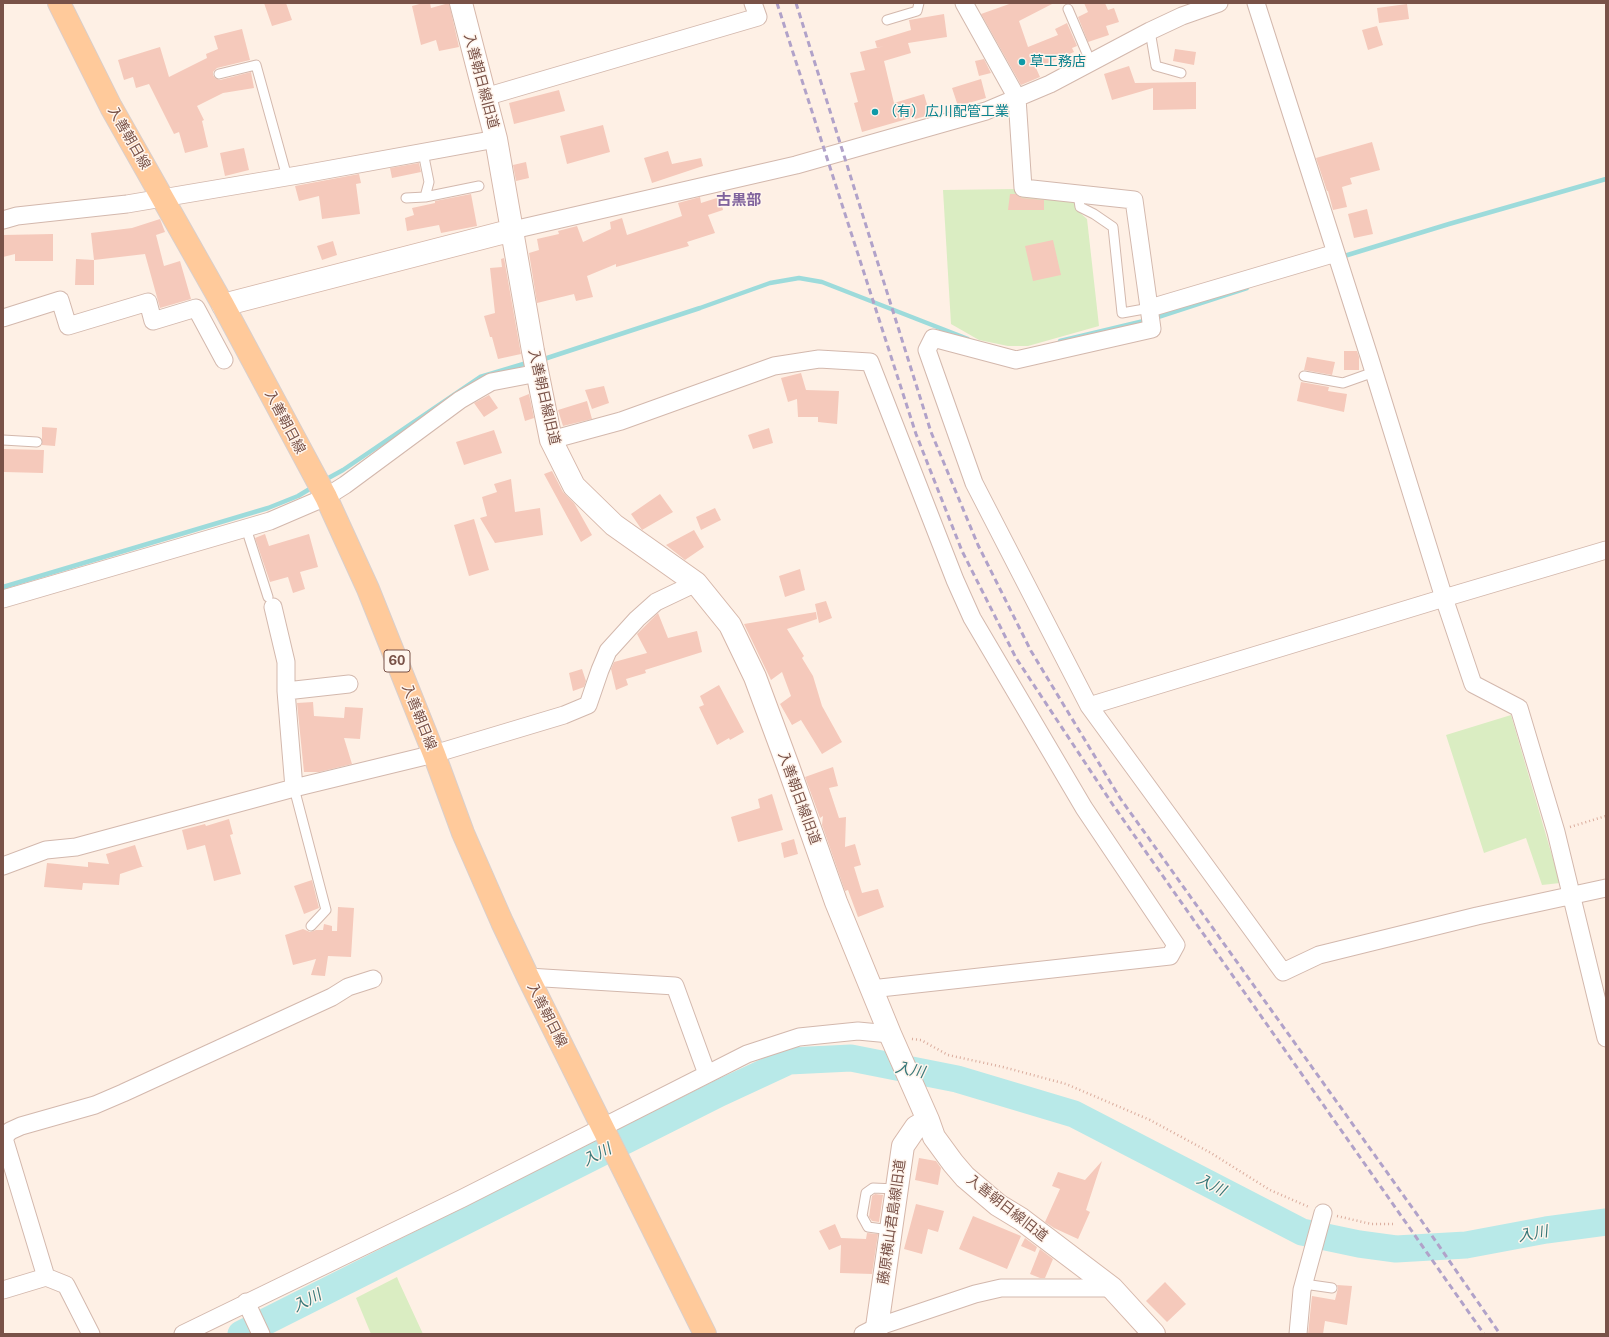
<!DOCTYPE html>
<meta charset="utf-8">
<style>
body{margin:0}
#map{position:relative;width:1609px;height:1337px;overflow:hidden;background:#fef0e5;font-family:"Public Sans",sans-serif}
canvas{display:block}
.frame{position:absolute;inset:0;border:4px solid #795248;pointer-events:none}
</style>
<div id="map">
<canvas width="1609" height="1337"></canvas>
<div class="frame"></div>
</div>
<script>
const context = document.querySelector('canvas').getContext('2d');
context.lineJoin = 'round';
function fillPath(path, color) { context.fillStyle = color; context.fill(path, 'evenodd'); }
const shape = rows => new Path2D(rows.map(r => 'M' + r).join(''));
function stroke(path, color, width, dash) { context.strokeStyle = color; context.lineWidth = width; context.lineCap = dash ? 'butt' : 'round'; context.setLineDash(dash || []); context.stroke(path); }
function write(font, color, halo, rows, align = 'center') {
  context.font = font + ' "Public Sans","Noto Sans JP",sans-serif'; context.lineWidth = 3; context.setLineDash([]); context.textBaseline = 'middle'; context.strokeStyle = halo; context.fillStyle = color; for (const [text, x, y, turn = 0] of rows) {
    context.save(); context.translate(x, y); context.rotate((+turn || 0) * Math.PI / 180); context.textAlign = isNaN(turn) ? turn : align; if (halo) context.strokeText(text, 0, 0); context.fillText(text, 0, 0); context.restore();
  }
}
fillPath(shape([
 [1017,189,1073,198,1077,210,1087,219,1099,326,1028,346,1008,346,979,340,951,324,943,190],
 [1511,715,1560,883,1542,885,1526,838,1484,853,1446,735],
 [397,1277,399,1282,423,1334,371,1334,356,1298]
]), '#daedc2');
stroke(shape([
 [1341,257,1449,224,1606,179],
 [1155,318,1247,288],
 [1060,341,1148,320],
 [541,360,700,308,770,283,799,278,822,282,968,339],
 [323,481,343,470,480,377,530,362],
 [3,587,268,508,298,496,313,487]
]), '#9ddbdb', 4.5);
stroke(shape([
 [241,1334,720,1093,789,1061,851,1058,957,1079,1074,1114,1302,1232,1359,1244,1396,1249,1466,1245,1546,1230,1606,1222]
]), '#b8e9e8', 27);
fillPath(shape([
 [264,3,286,3,292,20,272,26],
 [423,3,430,3,431,8,449,3,459,47,439,51,436,40,421,45,412,6],
 [1012,3,1054,3,1019,21,1028,47,1058,35,1055,29,1067,23,1077,46,1072,48,1074,52,1036,68,1040,77,1021,85,981,14],
 [1084,3,1105,3,1108,10,1114,8,1119,22,1106,26,1109,35,1088,42,1078,17,1088,12],
 [1407,4,1409,19,1379,23,1377,8],
 [944,14,947,37,908,43,911,53,884,61,894,103,924,94,930,115,915,119,914,117,862,132,854,103,858,102,850,73,865,70,860,52,884,46,877,48,875,41,911,30,909,20],
 [1377,26,1383,45,1368,50,1362,30],
 [242,29,250,60,217,68,213,72,213,75,215,78,220,80,251,72,254,88,223,93,197,106,204,120,202,121,208,147,185,153,179,132,174,134,149,84,136,88,133,77,124,80,118,60,160,47,169,77,207,58,206,54,218,49,214,36],
 [1175,49,1196,52,1194,65,1173,61],
 [984,59,991,73,979,76,975,61],
 [1129,66,1135,83,1196,82,1196,109,1153,110,1153,88,1112,100,1104,74],
 [981,79,986,98,958,106,952,88],
 [559,90,565,111,514,124,509,103],
 [603,125,610,152,567,164,560,136],
 [1372,142,1380,170,1350,178,1352,184,1342,187,1347,207,1333,210,1328,191,1327,191,1316,158],
 [244,148,249,170,225,176,220,153],
 [668,151,672,164,701,158,703,166,652,183,644,158],
 [526,162,529,178,516,181,513,165],
 [419,163,421,172,392,178,390,168],
 [359,174,361,183,356,184,360,214,322,219,319,196,299,201,295,186],
 [471,194,477,226,441,233,439,225,407,231,405,218,414,215,412,208,435,203,435,201],
 [1010,194,1016,194,1022,198,1044,200,1044,210,1008,210],
 [700,197,701,203,720,197,723,210,708,215,715,233,687,242,689,246,616,267,616,264,587,276,593,297,576,301,574,294,537,303,529,253,539,250,537,239,559,234,558,231,577,226,583,242,611,229,610,222,622,218,627,235,682,216,678,203],
 [1367,209,1373,234,1354,238,1348,214],
 [160,219,165,232,156,235,164,266,180,261,191,299,160,308,145,254,94,260,91,233,132,228],
 [53,234,53,261,15,261,15,254,3,257,3,235],
 [1053,240,1061,275,1033,281,1025,246],
 [333,241,337,255,322,260,317,246],
 [504,258,521,354,498,359,492,337,490,337,484,316,495,313,490,268,502,267,501,259],
 [76,259,94,260,94,285,75,285],
 [1344,351,1357,351,1359,357,1359,370,1344,370],
 [1307,357,1335,362,1332,375,1304,370],
 [801,373,806,390,839,391,837,424,818,422,818,417,798,417,797,399,788,402,781,378],
 [1301,382,1329,387,1328,391,1347,394,1344,412,1297,401],
 [604,386,609,403,592,409,585,390],
 [529,394,534,418,525,421,519,398],
 [489,395,498,408,484,417,474,403],
 [587,401,592,419,563,426,558,410],
 [42,427,57,428,55,446,42,445],
 [769,428,773,443,753,449,748,435],
 [494,430,502,453,464,465,456,442],
 [4,449,44,450,43,473,4,472],
 [552,471,563,492,574,503,592,535,581,542,544,474],
 [511,479,515,512,540,508,543,535,495,543,480,518,487,516,482,497,497,492,494,484],
 [660,494,673,512,642,530,631,514],
 [715,508,721,520,701,530,696,517],
 [474,519,489,570,469,576,454,525],
 [694,530,704,547,685,560,666,545],
 [265,534,269,546,309,534,318,567,300,572,305,589,293,593,288,577,270,582,255,538],
 [800,569,805,590,785,597,779,576],
 [826,601,832,618,819,623,815,604],
 [816,612,817,619,787,629,804,656,802,658,813,676,822,706,842,742,822,754,801,720,792,725,780,704,791,696,782,672,771,680,744,624],
 [658,613,668,638,697,631,702,652,645,670,646,673,626,679,628,685,616,690,611,669,614,662,647,653,637,634],
 [582,669,586,681,584,687,573,691,569,673],
 [719,685,744,732,730,740,729,738,717,745,699,707,704,705,700,696],
 [313,702,314,716,344,718,345,707,363,708,360,739,344,738,352,764,319,772,304,772,297,703],
 [833,767,838,786,829,788,839,818,846,817,845,847,855,844,861,865,854,867,862,893,878,889,884,907,858,917,848,890,845,891,822,825,823,816,820,818,805,777],
 [772,794,783,830,738,842,731,817,760,808,758,799],
 [229,819,233,834,230,835,241,874,214,881,205,845,187,850,182,830,205,824,206,826],
 [794,839,798,854,784,858,781,843],
 [135,845,142,866,144,866,120,874,119,885,83,883,82,890,44,887,47,863,88,867,88,862,109,864,106,854],
 [312,880,319,908,304,914,294,886],
 [338,907,354,908,351,957,328,956,325,976,311,975,316,959,293,965,285,935,303,929,310,932,316,930,323,930,324,924,332,926,332,931,337,931],
 [919,1158,936,1161,941,1168,938,1185,915,1180],
 [1102,1161,1086,1210,1090,1212,1078,1239,1054,1228,1045,1222,1060,1189,1052,1186,1058,1172,1085,1180],
 [875,1194,883,1195,879,1222,872,1221,869,1217,872,1196],
 [916,1204,944,1211,938,1232,928,1229,922,1254,904,1249],
 [973,1216,1021,1236,1007,1269,959,1249],
 [835,1224,841,1238,866,1239,867,1233,878,1234,872,1274,840,1273,841,1245,829,1250,819,1231],
 [1025,1238,1037,1247,1035,1252,1021,1246],
 [1040,1249,1053,1259,1045,1278,1040,1278,1030,1274],
 [1165,1282,1186,1304,1167,1322,1146,1301],
 [1337,1285,1352,1286,1347,1325,1325,1321,1323,1334,1308,1334,1312,1296,1335,1300,1338,1288]
]), '#f5c9bb');
const lane = shape([
 [1068,9,1091,63],
 [887,20,917,11,919,3],
 [1150,31,1156,66,1181,73],
 [219,74,256,65,287,177],
 [1078,194,1080,207,1094,214,1113,227,1122,313,1150,308],
 [425,197,479,186],
 [406,198,425,197,429,182,423,152],
 [1304,376,1343,383,1374,372],
 [3,440,37,442],
 [246,528,268,597],
 [294,788,326,910,311,926],
 [890,1230,868,1227,862,1216,866,1193,873,1188,896,1189],
 [1304,1284,1332,1288]
]);
const street = shape([
 [964,3,1017,98,1023,188,1134,200,1152,329,1016,360,933,338,927,350,974,483,1089,706,1283,972,1319,955,1477,916,1606,888],
 [1256,3,1369,356,1444,598,1473,684,1519,708,1556,832,1606,1038],
 [485,97,758,17,753,3],
 [3,220,17,216,127,204,304,174,496,139],
 [513,230,796,165,986,111,1050,84,1150,31,1182,16,1219,3],
 [1150,308,1336,253],
 [3,318,60,300,68,326,148,302,153,321,196,308,224,360],
 [551,440,621,421,774,366,819,359,870,362,955,580,972,618,1084,808,1176,945,1170,956,871,989],
 [3,599,270,521,326,497,345,485,460,400,491,382,538,373],
 [273,607,286,662,286,691],
 [1089,706,1444,598,1606,550],
 [294,788,286,691,349,684],
 [3,866,46,850,76,847,294,788,434,754,564,715,588,705,600,670,608,651,637,619,656,602,696,583],
 [528,977,675,986,707,1074],
 [3,1135,46,1277],
 [3,1139,10,1131,21,1126,95,1105,123,1093,332,997,348,987,373,979],
 [3,1290,46,1277,66,1285,91,1334],
 [246,1302,261,1334],
 [183,1334,463,1198,747,1054,799,1037,858,1031,890,1034],
 [863,1334,877,1327,975,1294,1001,1288,1112,1288],
 [1298,1334,1302,1290,1323,1213]
]);
const secondary = shape([
 [461,3,496,139,533,351,551,440,574,486,614,525,696,583,730,625,755,677,788,766,836,902,890,1034,928,1120,934,1137,953,1163,965,1177,998,1205,1021,1219,1112,1288,1154,1334],
 [223,305,513,230],
 [876,1334,903,1146,916,1127,928,1120]
]);
const primary = shape([
 [59,3,111,107,223,305,326,497,368,589,434,754,463,833,502,922,528,977,705,1334]
]);
stroke(lane, '#d3b8ad', 11);
stroke(street, '#d3b8ad', 19);
stroke(secondary, '#d6b7aa', 24);
stroke(primary, '#d9cfcc', 24);
stroke(shape([
 [1570,827,1606,816],
 [912,1039,921,1040,948,1055,1003,1067,1066,1084,1150,1120,1211,1153,1270,1190,1309,1207],
 [1337,1216,1371,1224,1393,1224]
]), '#daac9d', 2.5, [1, 3]);
stroke(lane, '#fff', 9);
stroke(street, '#fff', 17);
stroke(secondary, '#fff', 22);
stroke(primary, '#ffca9b', 22);
stroke(shape([
 [777,3,916,434,962,551,1016,658,1113,805,1484,1334],
 [796,3,931,432,978,545,1031,651,1120,798,1421,1220,1500,1334]
]), '#b1a2c9', 3, [6, 4]);
for (const [x, y, r, color] of [
 [1022,62,4,"#0f9aa8"],
 [875,112,4,"#0f9aa8"]
]) { const dot = new Path2D(); dot.arc(x, y, r, 0, 2 * Math.PI); context.fillStyle = color; context.fill(dot); stroke(dot, '#fff5ed', 1.5); }
for (const [x, y, w] of [
 [397,661,26]
]) { const box = new Path2D(); box.roundRect(x - w / 2, y - 11, w, 22, 3); context.fillStyle = '#fff5ed'; context.fill(box); stroke(box, '#795248', 1); }
write('bold 13px', '#795248', null, [
 ["60",397,661]
]);
write('14px', '#0d838f', '#fff5ed', [
 ["草工務店",1030,62],
 ["（有）広川配管工業",883,112]
], 'left');
write('14px', '#795248', '#fff5ed', [
 ["入善朝日線旧道",481,81,75],
 ["入善朝日線",129,138,60],
 ["入善朝日線旧道",544,397,77],
 ["入善朝日線",285,422,62],
 ["入善朝日線",419,717,68],
 ["入善朝日線旧道",799,798,70],
 ["入善朝日線",547,1015,63],
 ["入善朝日線旧道",1007,1208,38],
 ["藤原横山君島線旧道",892,1222,-82]
]);
write('bold 15px', '#80639d', '#fff5ed', [
 ["古黒部",739,200]
]);
write('italic 15px', '#387778', '#fff5ed', [
 ["入川",910,1070,11],
 ["入川",597,1155,-27],
 ["入川",1211,1185,27],
 ["入川",1533,1234,-10],
 ["入川",307,1301,-27]
]);
</script>
